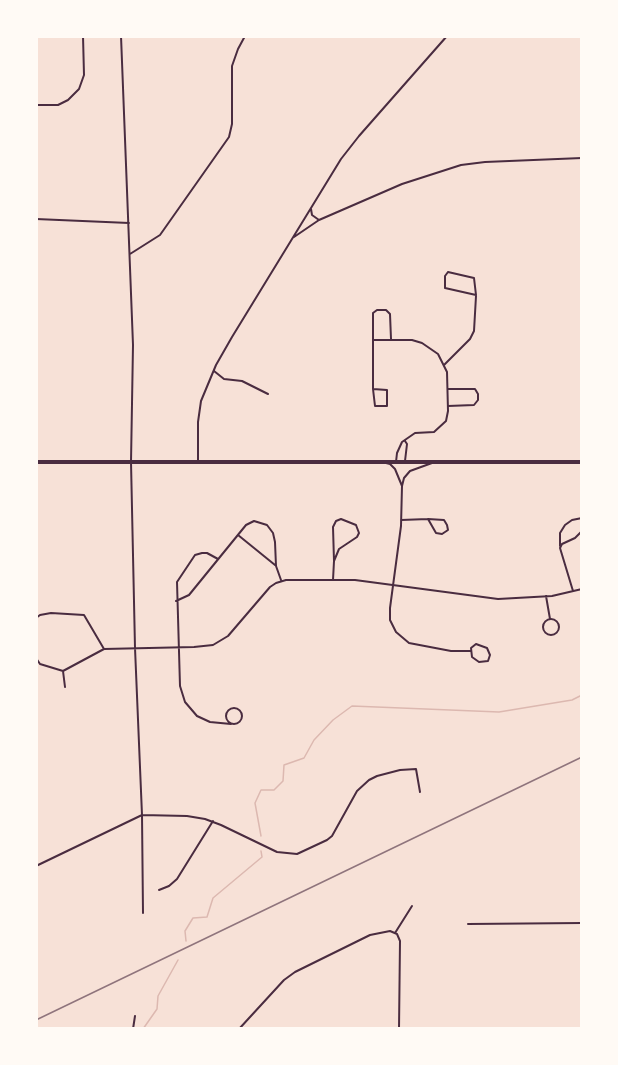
<!DOCTYPE html>
<style>
body{margin:0}
#map{position:relative;width:618px;height:1065px;overflow:hidden;background:#f7e1d7;font-family:Roboto,sans-serif}
canvas{display:block}
.frame{position:absolute;inset:0;border:38px solid #fffaf5;pointer-events:none}
</style>
<div id="map">
<canvas width="618" height="1065"></canvas>
<div class="frame"></div>
</div>
<script>
const context = document.querySelector('canvas').getContext('2d');
context.lineJoin = 'round';
const shape = rows => new Path2D(rows.map(r => 'M' + r).join(''));
function stroke(path, color, width, dash) { context.strokeStyle = color; context.lineWidth = width; context.lineCap = dash ? 'butt' : 'round'; context.setLineDash(dash || []); context.stroke(path); }
stroke(shape([
 [261,836,255,803,261,790,274,790,283,781,284,765,304,758,314,740,333,720,352,706,499,712,572,700,582,695],
 [186,941,185,931,193,918,207,917,213,898,262,857,261,851],
 [143,1029,157,1009,158,996,178,960]
]), '#dcb8b0', 1.5);
stroke(shape([
 [121,36,133,345,131,462,135,648,142,815,143,913],
 [36,105,58,105,68,100,79,89,84,75,83,36],
 [36,219,129,223],
 [319,220,402,184,461,165,485,162,582,158],
 [294,237,319,220,312,215,311,209],
 [130,254,160,235,229,137,232,124,232,66,238,49,245,36],
 [448,272,474,278,476,295,445,288,445,276,448,272],
 [373,340,412,340,422,343,438,354,447,372,448,411,446,421,434,432,415,433,402,442,397,453,396,462],
 [444,365,470,339,474,331,476,296],
 [214,371,224,379,242,381,268,394],
 [373,389,373,313,377,310,386,310,390,314,391,339],
 [373,389,387,390,387,406,375,406,373,389],
 [448,389,475,389,478,394,478,400,474,405,448,406],
 [405,461,407,444,405,441],
 [198,462,198,422,201,401,216,365,232,337,341,159,359,136,447,36],
 [386,463,390,464,395,469,402,486],
 [432,463,410,471,404,478,402,486,401,526,390,608,390,620,396,632,409,643,451,651,471,651],
 [341,519,356,525,359,533,357,537,339,549,334,561,333,527,336,521,341,519],
 [428,519,444,520,447,525,448,530,442,534,436,533,428,519],
 [401,520,428,519],
 [238,535,275,565],
 [560,546,560,533,565,525,572,520,582,518],
 [218,559,207,553,202,553,195,555,177,582,180,686,185,702,197,716,210,722,231,724],
 [333,580,334,561],
 [573,591,560,548,562,544,575,538,582,531],
 [546,596,550,619],
 [176,601,189,595,246,525,254,521,267,525,273,533,275,542,276,566,281,580],
 [36,618,40,615,51,613,84,615,104,649],
 '543 627a8 8 0 1 1 16 0a8 8 0 1 1-16 0Z',
 [476,644,487,648,490,655,488,661,479,662,472,657,471,648,476,644],
 [36,658,40,664,63,671,104,649,194,647,213,645,228,636,270,587,276,583,286,580,355,580,498,599,552,596,582,589],
 [63,671,65,687],
 '226 716a8 8 0 1 1 16 0a8 8 0 1 1-16 0Z',
 [36,866,142,815,187,816,205,819,221,825,277,852,297,854,327,840,332,836,357,791,369,780,377,776,400,770,416,769,420,792],
 [159,890,169,886,177,879,213,821],
 [468,924,582,923],
 [395,933,412,906],
 [133,1029,135,1016],
 [239,1029,284,980,295,972,370,935,390,931,397,934,400,941,399,1029]
]), '#4a2c40', 2);
stroke(shape([
 [36,462,582,462]
]), '#4a2c40', 4);
stroke(shape([
 [36,1020,582,757]
]), '#8f747c', 1.5);
</script>
